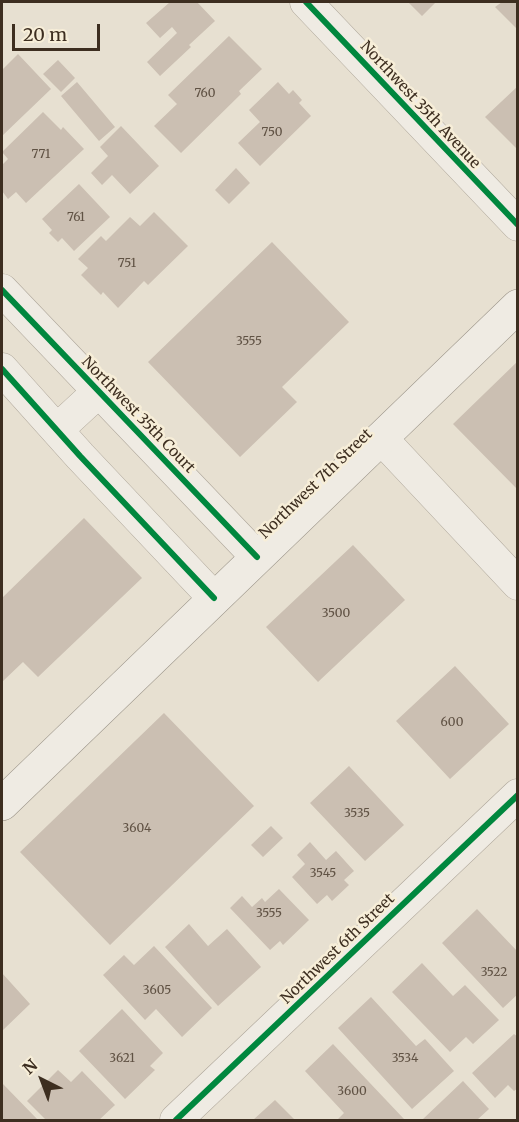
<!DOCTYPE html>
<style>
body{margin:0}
#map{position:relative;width:519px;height:1122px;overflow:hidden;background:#e7e0d1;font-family:Merriweather,serif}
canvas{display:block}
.frame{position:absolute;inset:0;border:3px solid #3d2e20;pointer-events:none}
.north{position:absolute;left:12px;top:1050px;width:60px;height:60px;-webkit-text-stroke:4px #f7eed8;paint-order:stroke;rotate:318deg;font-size:16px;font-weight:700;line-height:24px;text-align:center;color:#3d2e20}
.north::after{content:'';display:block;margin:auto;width:21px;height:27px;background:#3d2e20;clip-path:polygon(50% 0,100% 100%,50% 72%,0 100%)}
.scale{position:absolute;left:12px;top:24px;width:88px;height:27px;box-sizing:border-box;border:3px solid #3d2e20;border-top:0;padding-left:8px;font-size:18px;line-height:21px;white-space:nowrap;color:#3d2e20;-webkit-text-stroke:4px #f7eed8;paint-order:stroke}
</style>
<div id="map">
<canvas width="519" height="1122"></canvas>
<div class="frame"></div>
<div class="north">N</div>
<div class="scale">20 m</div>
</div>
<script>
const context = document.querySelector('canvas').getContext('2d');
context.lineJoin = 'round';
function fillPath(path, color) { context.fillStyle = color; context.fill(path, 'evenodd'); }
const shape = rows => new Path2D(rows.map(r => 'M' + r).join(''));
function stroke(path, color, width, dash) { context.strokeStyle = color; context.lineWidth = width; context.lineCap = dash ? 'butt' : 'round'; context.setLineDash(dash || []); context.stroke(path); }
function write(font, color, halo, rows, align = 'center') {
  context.font = font + ' Merriweather,serif'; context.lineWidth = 5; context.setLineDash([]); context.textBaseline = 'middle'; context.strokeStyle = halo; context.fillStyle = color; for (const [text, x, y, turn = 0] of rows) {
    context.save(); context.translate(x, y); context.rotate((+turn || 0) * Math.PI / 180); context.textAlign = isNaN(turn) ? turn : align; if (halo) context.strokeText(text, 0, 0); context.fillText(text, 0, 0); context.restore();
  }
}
fillPath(shape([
 [170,2,197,2,215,21,189,45,191,47,160,76,147,62,177,33,172,27,160,38,146,23],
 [408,2,436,2,422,16],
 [502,2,518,2,518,30,495,7],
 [229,36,262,69,239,91,241,94,181,153,154,126,177,104,168,95],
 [18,54,51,89,2,136,2,70],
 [58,60,75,78,61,92,43,74],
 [77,82,115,127,99,141,61,96],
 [278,82,289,94,293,90,302,100,299,103,311,116,260,166,238,143,260,122,249,110],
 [518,86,518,150,485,117],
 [43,112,61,130,63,127,84,149,26,203,16,192,8,199,2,191,2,165,8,159,2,152],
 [121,126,159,166,130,194,112,175,102,185,91,173,108,156,100,147],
 [236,168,250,183,229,204,215,190],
 [79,184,110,217,74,251,62,238,58,242,49,233,52,230,42,219],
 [154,212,188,246,148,285,144,281,118,308,103,292,101,295,81,275,88,268,78,259,101,236,106,241,130,217,140,226],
 [272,242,349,322,282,387,297,402,240,457,148,362],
 [518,361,518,490,453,424],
 [84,518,142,578,38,677,23,662,2,682,2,598],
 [353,545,405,600,318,682,266,627],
 [455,666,509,724,450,779,396,721],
 [164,713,254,806,110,945,20,852],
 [349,766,404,825,365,861,310,803],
 [271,826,283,838,263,857,251,845],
 [310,842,326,860,336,851,354,871,344,880,349,885,332,901,327,895,317,904,292,877,305,864,297,855],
 [279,889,309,920,283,945,280,941,270,950,230,908,242,896,252,907,262,898,265,902],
 [477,909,518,952,518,994,503,1008,442,943],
 [189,924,208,946,227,929,261,967,218,1006,165,947],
 [154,946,212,1008,182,1037,156,1009,145,1020,103,975,124,955,134,965],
 [422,963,453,996,465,985,499,1020,473,1044,466,1037,450,1052,392,992],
 [2,973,30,1004,2,1031],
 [371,997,416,1046,425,1039,454,1071,412,1109,338,1028],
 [122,1009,163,1053,150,1066,155,1070,125,1099,79,1051],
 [514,1034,518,1037,518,1088,514,1091,508,1085,495,1098,472,1073],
 [333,1044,404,1119,402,1120,337,1120,344,1113,305,1071],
 [58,1070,71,1082,82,1071,115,1105,99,1120,46,1120,27,1101],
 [463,1081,489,1109,477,1120,424,1120,423,1119],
 [3,1084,38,1120,2,1120,2,1085],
 [275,1100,295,1120,253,1120]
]), '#cbbfb2');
const street = shape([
 [306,2,518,225],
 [2,290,257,557],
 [2,369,80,456,214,598],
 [57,430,98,392],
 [381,438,518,584],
 [176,1120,518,795]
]);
const secondary = shape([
 [2,804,518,306]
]);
stroke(street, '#ada599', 33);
stroke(secondary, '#9c958a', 34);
stroke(street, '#efebe3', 32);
stroke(secondary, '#efebe3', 33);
stroke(shape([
 [306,2,518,225],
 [2,290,257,557],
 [2,369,80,456,214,598],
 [176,1120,518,795]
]), '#00873e', 6);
write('12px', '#605244', null, [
 ["760",205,94],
 ["750",272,133],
 ["771",41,155],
 ["761",76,218],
 ["751",127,264],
 ["3555",249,342],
 ["3500",336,614],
 ["600",452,723],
 ["3535",357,814],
 ["3604",137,829],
 ["3545",323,874],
 ["3555",269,914],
 ["3522",494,973],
 ["3605",157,991],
 ["3621",122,1059],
 ["3534",405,1059],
 ["3600",352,1092]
]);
write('15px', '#3d2e20', '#f7eed8', [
 ["Northwest 35th Avenue",420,105,47],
 ["Northwest 35th Court",138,415,46],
 ["Northwest 7th Street",316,484,-44],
 ["Northwest 6th Street",338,949,-44]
]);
</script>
